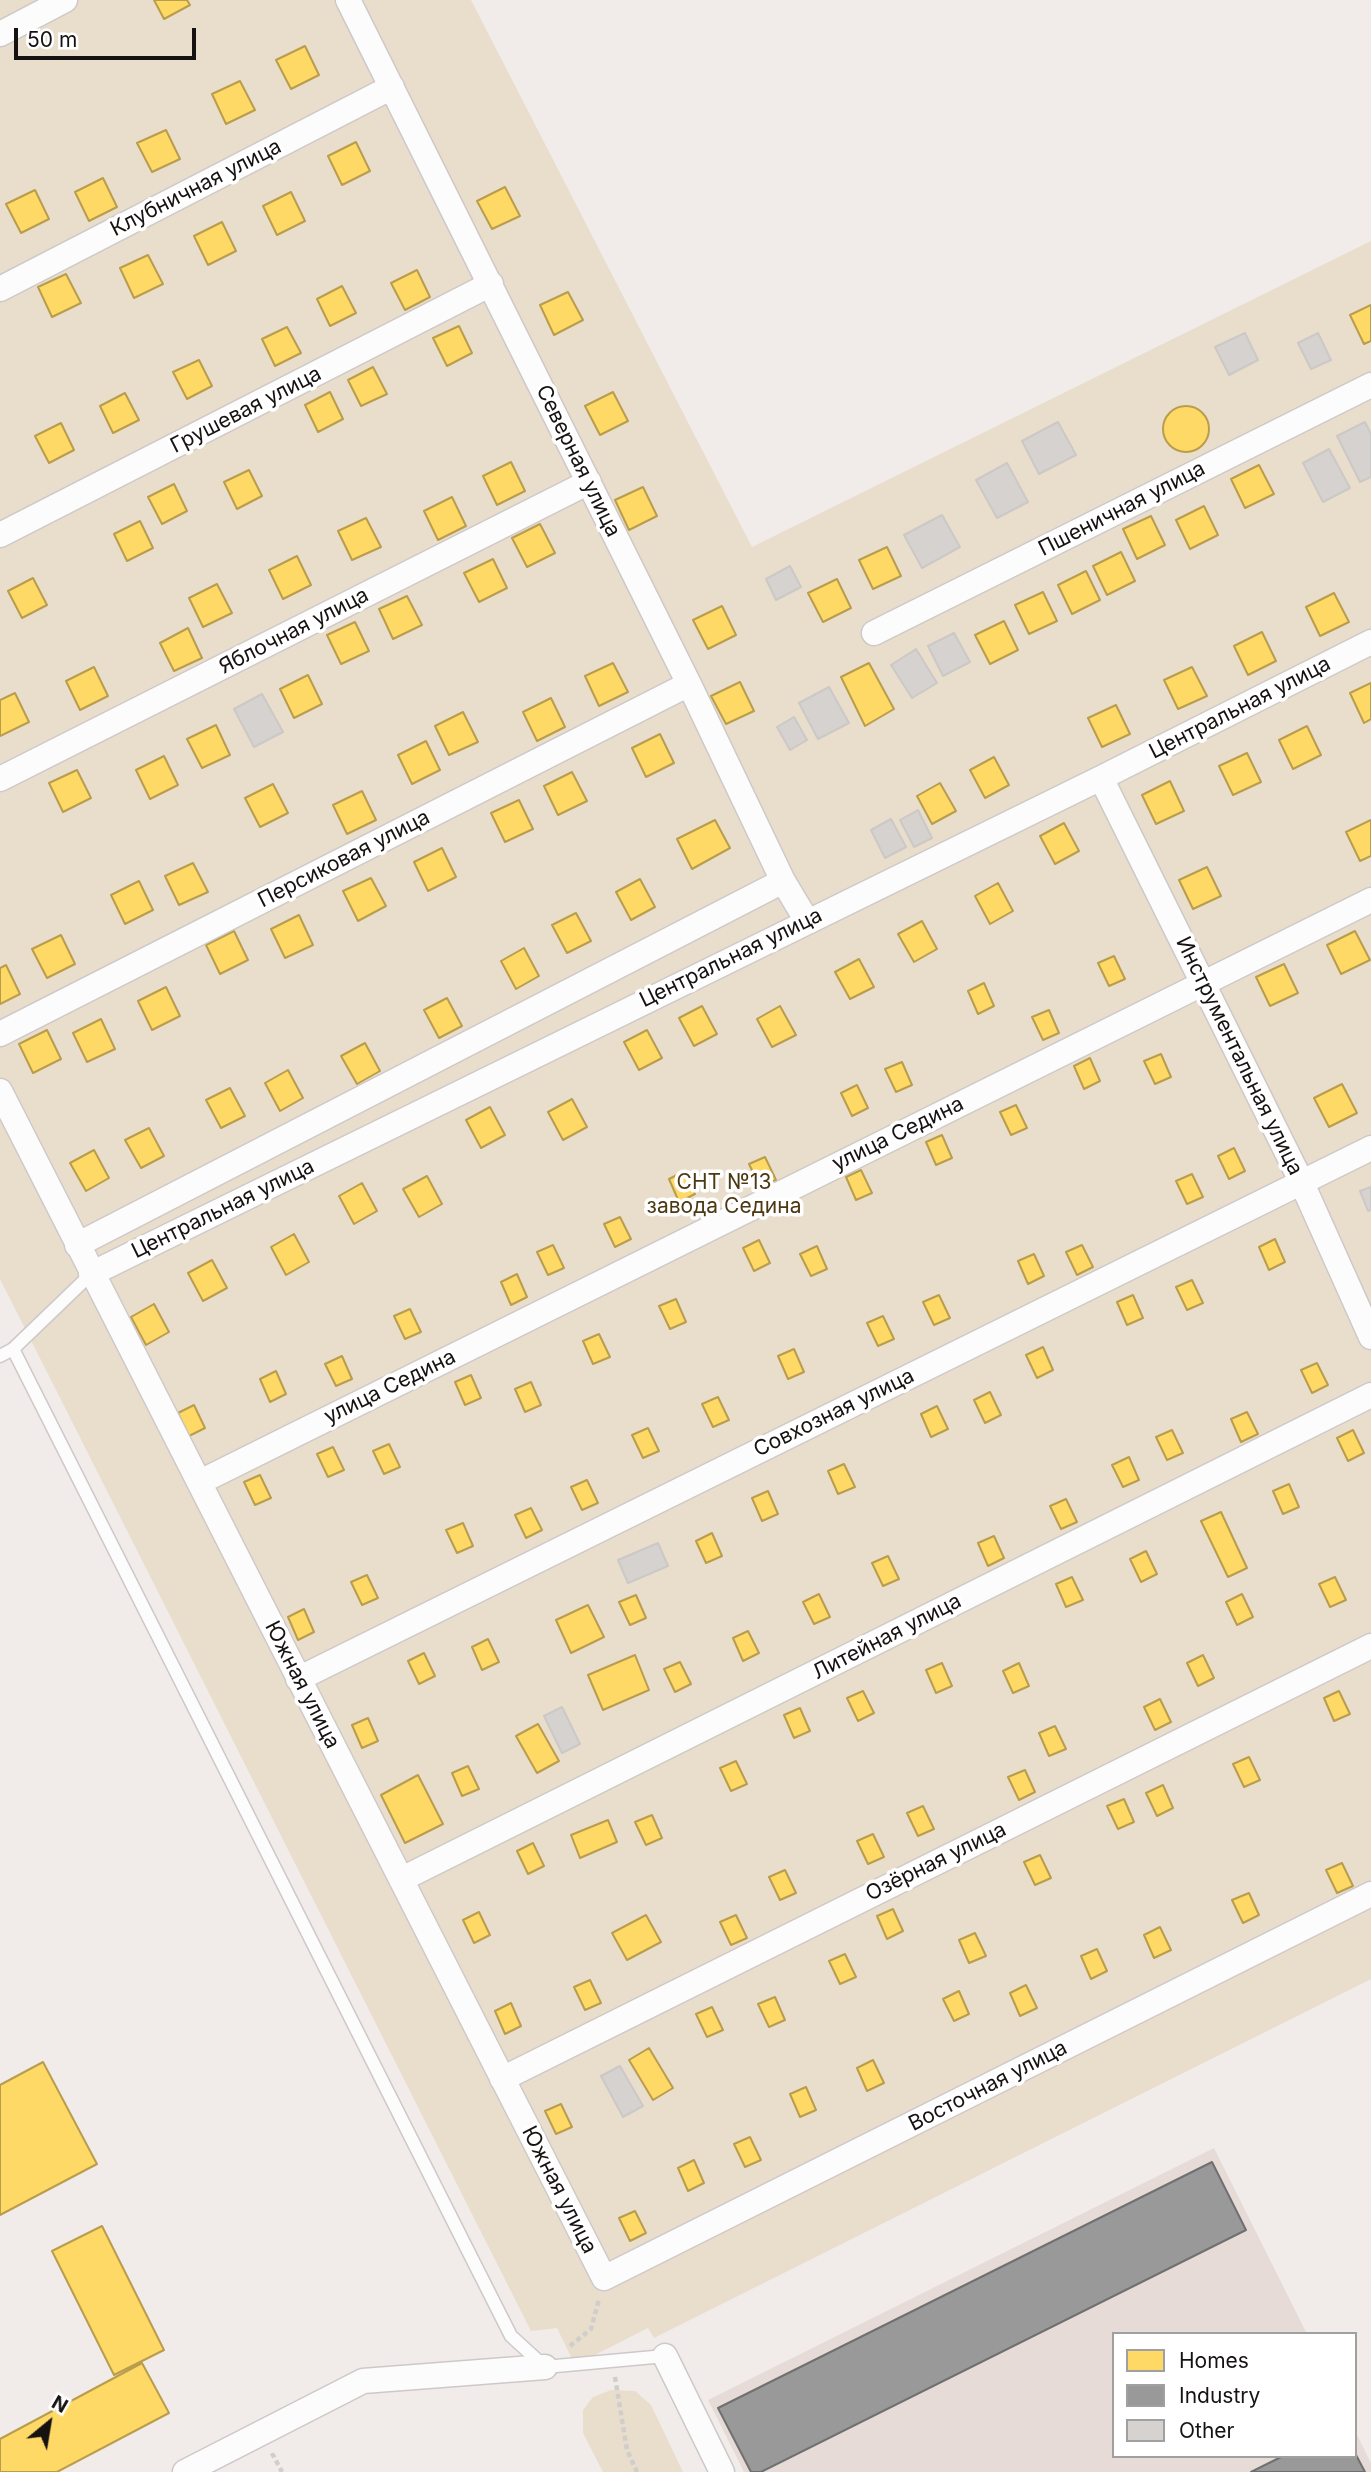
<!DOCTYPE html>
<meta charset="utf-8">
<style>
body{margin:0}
#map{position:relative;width:1371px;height:2472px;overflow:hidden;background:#f1ecea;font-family:Inter,sans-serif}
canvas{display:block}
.legend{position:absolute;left:1112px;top:2332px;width:245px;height:126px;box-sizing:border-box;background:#fff;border:2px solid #a1a0a0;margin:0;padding:9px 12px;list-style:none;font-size:21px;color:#151211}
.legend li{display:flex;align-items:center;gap:14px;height:35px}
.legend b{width:35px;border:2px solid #a1a0a0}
.north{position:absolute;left:14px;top:2388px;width:70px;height:70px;-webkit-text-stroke:5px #fff;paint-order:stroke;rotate:30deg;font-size:19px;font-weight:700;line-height:28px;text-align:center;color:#151211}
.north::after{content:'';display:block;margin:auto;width:24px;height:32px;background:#151211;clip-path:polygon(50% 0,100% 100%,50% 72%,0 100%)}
.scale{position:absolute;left:14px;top:28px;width:182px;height:32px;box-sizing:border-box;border:4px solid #151211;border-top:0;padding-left:9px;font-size:21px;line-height:24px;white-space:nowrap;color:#151211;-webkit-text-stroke:5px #fff;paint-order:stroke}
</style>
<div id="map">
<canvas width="1371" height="2472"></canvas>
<ul class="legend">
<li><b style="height:19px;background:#ffd966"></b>Homes</li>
<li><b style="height:19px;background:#999"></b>Industry</li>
<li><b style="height:19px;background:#d6d2d0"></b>Other</li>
</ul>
<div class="north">N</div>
<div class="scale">50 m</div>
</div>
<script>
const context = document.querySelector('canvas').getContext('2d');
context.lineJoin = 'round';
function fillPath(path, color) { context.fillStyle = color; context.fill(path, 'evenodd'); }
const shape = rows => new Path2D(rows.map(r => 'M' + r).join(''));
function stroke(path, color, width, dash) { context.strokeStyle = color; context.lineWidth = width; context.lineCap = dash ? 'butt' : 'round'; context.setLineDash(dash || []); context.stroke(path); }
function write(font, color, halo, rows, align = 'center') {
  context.font = font + ' Inter,sans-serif'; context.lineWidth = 7; context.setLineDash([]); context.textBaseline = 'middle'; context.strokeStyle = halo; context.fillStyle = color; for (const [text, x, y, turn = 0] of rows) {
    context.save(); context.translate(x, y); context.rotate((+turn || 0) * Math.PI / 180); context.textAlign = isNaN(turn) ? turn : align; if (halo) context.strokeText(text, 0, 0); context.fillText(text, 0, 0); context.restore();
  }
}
fillPath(shape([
 [1214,2148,1307,2334,1114,2334,1114,2456,1355,2456,1355,2431,1371,2463,1371,2472,744,2472,708,2400]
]), '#e6dbd7');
fillPath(shape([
 [0,0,471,0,752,547,1371,241,1371,1979,654,2338,648,2328,575,2365,557,2328,531,2331,0,1279],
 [611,2390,635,2391,651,2405,683,2472,603,2472,583,2433,583,2410,593,2397]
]), '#e9ddcc');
const homes = shape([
 [154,0,187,0,190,5,164,19,154,0],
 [305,46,319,75,291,89,276,60,305,46],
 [240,81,255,110,226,124,212,94,240,81],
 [166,130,180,159,152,172,137,143,166,130],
 [356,142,370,171,342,185,328,156,356,142],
 [103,178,117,207,89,221,75,192,103,178],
 [505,187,520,216,492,229,477,201,505,187],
 [35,190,49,219,21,233,6,204,35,190],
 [291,192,305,221,277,235,263,206,291,192],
 [222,222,236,251,208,265,194,236,222,222],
 [148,255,163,284,134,298,120,268,148,255],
 [417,270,430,297,405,310,391,283,417,270],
 [66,274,81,303,52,317,38,287,66,274],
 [342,286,356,313,330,326,317,299,342,286],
 [568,292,583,320,554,335,540,305,568,292],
 [1371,305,1371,341,1364,344,1350,315,1371,305],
 [459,326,472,353,447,366,433,338,459,326],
 [287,327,301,353,275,366,262,339,287,327],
 [199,360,212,386,187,399,173,372,199,360],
 [373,367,387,394,361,406,348,380,373,367],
 [330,392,343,419,318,432,305,405,330,392],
 [613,392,628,421,600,435,585,406,613,392],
 [125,393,139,420,113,433,100,406,125,393],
 '1163 429a23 23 0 1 1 46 0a23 23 0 1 1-46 0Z',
 [61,423,74,450,49,463,35,436,61,423],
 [511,462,525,491,497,505,483,476,511,462],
 [1259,465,1274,494,1245,508,1231,479,1259,465],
 [249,470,262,496,237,509,224,482,249,470],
 [174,484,187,511,162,524,148,497,174,484],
 [643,487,657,516,629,530,615,500,643,487],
 [452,497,466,526,438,540,424,511,452,497],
 [1204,506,1218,535,1190,549,1176,520,1204,506],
 [1151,516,1165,545,1137,559,1123,529,1151,516],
 [366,518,381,547,352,560,338,531,366,518],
 [140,521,153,548,127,561,114,534,140,521],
 [540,524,555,553,527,567,512,538,540,524],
 [887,547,901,576,873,589,859,560,887,547],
 [1121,552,1135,581,1107,595,1093,566,1121,552],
 [297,556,311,585,283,599,269,570,297,556],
 [493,559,507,588,479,602,464,573,493,559],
 [1086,571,1100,600,1072,614,1058,585,1086,571],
 [33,578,47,605,22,618,8,591,33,578],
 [837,579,851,608,823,622,808,593,837,579],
 [217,584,232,613,203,627,189,598,217,584],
 [1043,592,1057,621,1029,634,1015,605,1043,592],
 [1334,593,1349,622,1320,636,1306,607,1334,593],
 [407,596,422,625,393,639,379,609,407,596],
 [722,606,736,635,708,649,693,620,722,606],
 [1004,621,1018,650,990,664,975,635,1004,621],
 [355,622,369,651,341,664,327,635,355,622],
 [188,628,202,658,174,671,160,643,188,628],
 [1262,632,1276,661,1248,675,1234,646,1262,632],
 [613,663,628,692,599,706,585,676,613,663],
 [869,663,894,709,865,726,841,677,869,663],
 [94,667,108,696,80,710,66,681,94,667],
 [1192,667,1207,696,1178,709,1164,680,1192,667],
 [308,675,322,704,294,718,280,689,308,675],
 [740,682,754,711,726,724,711,696,740,682],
 [1371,683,1371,719,1364,723,1350,693,1371,683],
 [15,693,29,722,0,736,0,700,15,693],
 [551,698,565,727,537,741,523,712,551,698],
 [1116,705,1130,734,1102,747,1088,718,1116,705],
 [463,712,478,742,449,755,435,726,463,712],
 [216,725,230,755,202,768,187,739,216,725],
 [1307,726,1321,755,1293,769,1279,740,1307,726],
 [660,734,674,763,646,777,632,748,660,734],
 [426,741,440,770,412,784,398,755,426,741],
 [1247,753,1261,782,1233,795,1219,766,1247,753],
 [164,756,178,785,150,799,136,770,164,756],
 [994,757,1009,785,985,798,970,770,994,757],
 [77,770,91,798,63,812,49,783,77,770],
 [572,772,587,801,558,815,544,786,572,772],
 [1170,781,1184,811,1156,824,1142,795,1170,781],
 [940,783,956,811,932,824,917,796,940,783],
 [273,784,288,813,260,827,245,798,273,784],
 [362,791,376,820,347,834,333,805,362,791],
 [519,800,533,829,505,842,491,813,519,800],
 [715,820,730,848,692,869,677,839,715,820],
 [1371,820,1371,856,1360,861,1346,832,1371,820],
 [1064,823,1079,851,1055,864,1040,836,1064,823],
 [442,848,456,877,428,891,414,862,442,848],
 [193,863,208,892,179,905,165,876,193,863],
 [1207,867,1221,896,1193,909,1179,880,1207,867],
 [371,878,386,906,358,921,343,891,371,878],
 [640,879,655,907,631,920,616,892,640,879],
 [139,881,153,910,125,924,111,895,139,881],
 [998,883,1013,911,990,924,975,896,998,883],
 [576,913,591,941,567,953,552,925,576,913],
 [299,915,313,945,285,958,271,929,299,915],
 [922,921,937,949,914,962,898,934,922,921],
 [234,931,248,960,220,974,206,945,234,931],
 [1355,931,1370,960,1341,974,1327,945,1355,931],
 [61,935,75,964,47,978,32,949,61,935],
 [524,948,539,976,516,989,501,961,524,948],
 [1114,956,1125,979,1109,986,1098,963,1114,956],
 [859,959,874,987,850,999,835,972,859,959],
 [1284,964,1298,993,1270,1006,1256,977,1284,964],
 [6,965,20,994,0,1004,0,968,6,965],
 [984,983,994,1006,978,1014,968,991,984,983],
 [166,987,180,1016,152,1030,138,1001,166,987],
 [447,998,462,1026,439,1038,424,1010,447,998],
 [702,1006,717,1034,694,1046,679,1018,702,1006],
 [780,1006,796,1035,772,1047,757,1019,780,1006],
 [1049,1010,1059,1033,1043,1040,1032,1017,1049,1010],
 [101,1019,115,1049,87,1062,73,1033,101,1019],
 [47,1030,61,1059,33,1073,19,1044,47,1030],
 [647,1030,662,1058,639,1070,624,1042,647,1030],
 [365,1043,380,1071,357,1084,341,1056,365,1043],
 [1161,1054,1171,1077,1155,1084,1144,1061,1161,1054],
 [1090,1058,1100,1081,1084,1089,1074,1066,1090,1058],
 [902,1062,912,1085,896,1092,885,1069,902,1062],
 [288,1070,303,1098,280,1111,265,1083,288,1070],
 [1342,1084,1357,1113,1329,1127,1314,1098,1342,1084],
 [857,1085,868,1108,852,1116,841,1093,857,1085],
 [230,1088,245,1116,221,1128,206,1100,230,1088],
 [572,1099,587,1127,563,1140,548,1112,572,1099],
 [1016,1105,1027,1128,1011,1135,1000,1112,1016,1105],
 [490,1107,505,1135,481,1148,466,1120,490,1107],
 [149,1128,164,1156,141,1168,125,1140,149,1128],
 [942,1135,952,1158,936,1165,926,1142,942,1135],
 [1234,1148,1245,1171,1229,1179,1218,1156,1234,1148],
 [94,1150,109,1178,86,1191,70,1163,94,1150],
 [765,1157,776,1180,760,1187,749,1164,765,1157],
 [861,1170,872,1193,856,1200,846,1177,861,1170],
 [685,1171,695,1194,679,1202,669,1179,685,1171],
 [1192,1174,1203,1197,1187,1204,1176,1181,1192,1174],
 [427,1176,442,1204,419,1217,403,1189,427,1176],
 [362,1183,377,1211,354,1224,339,1196,362,1183],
 [620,1217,631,1239,615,1247,604,1224,620,1217],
 [294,1234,309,1262,286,1275,271,1247,294,1234],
 [1275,1239,1285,1262,1269,1270,1259,1247,1275,1239],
 [759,1240,770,1263,754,1271,743,1248,759,1240],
 [553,1245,564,1268,548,1275,537,1252,553,1245],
 [1082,1245,1093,1267,1077,1275,1066,1252,1082,1245],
 [817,1246,827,1269,811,1276,800,1254,817,1246],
 [1034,1254,1044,1276,1028,1284,1018,1261,1034,1254],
 [212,1260,227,1288,203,1301,188,1273,212,1260],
 [517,1274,527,1297,511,1305,501,1282,517,1274],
 [1192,1280,1203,1303,1187,1310,1176,1287,1192,1280],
 [939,1295,950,1318,934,1325,923,1302,939,1295],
 [1133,1295,1143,1318,1127,1325,1117,1302,1133,1295],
 [676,1299,686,1322,670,1329,659,1306,676,1299],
 [154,1304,169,1332,146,1345,131,1317,154,1304],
 [410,1309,421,1332,405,1339,394,1316,410,1309],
 [883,1316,894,1339,878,1346,867,1323,883,1316],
 [599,1334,610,1357,593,1364,583,1341,599,1334],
 [1043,1347,1053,1370,1037,1378,1026,1355,1043,1347],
 [794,1349,804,1372,788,1379,778,1356,794,1349],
 [342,1356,352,1379,336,1386,325,1364,342,1356],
 [1317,1363,1328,1385,1312,1393,1301,1370,1317,1363],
 [276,1371,286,1394,270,1402,260,1379,276,1371],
 [471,1375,481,1398,465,1405,455,1382,471,1375],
 [531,1382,541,1405,525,1412,515,1389,531,1382],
 [990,1392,1001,1415,985,1423,974,1400,990,1392],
 [718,1397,729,1420,713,1427,702,1404,718,1397],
 [194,1405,205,1428,189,1436,178,1413,194,1405],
 [937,1406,948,1429,931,1437,921,1414,937,1406],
 [1247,1412,1258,1434,1241,1442,1231,1419,1247,1412],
 [648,1428,659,1451,643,1458,632,1435,648,1428],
 [1172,1430,1183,1453,1167,1460,1156,1437,1172,1430],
 [1353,1430,1364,1453,1348,1461,1337,1438,1353,1430],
 [389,1444,400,1467,384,1474,373,1451,389,1444],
 [333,1447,344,1470,328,1477,317,1454,333,1447],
 [1129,1457,1139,1480,1123,1487,1112,1465,1129,1457],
 [844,1464,855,1487,838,1494,828,1471,844,1464],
 [260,1475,271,1498,255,1505,244,1482,260,1475],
 [587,1480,598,1503,582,1510,571,1487,587,1480],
 [1289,1484,1299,1507,1283,1514,1273,1491,1289,1484],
 [768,1491,778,1514,762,1521,752,1498,768,1491],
 [1066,1499,1077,1522,1061,1529,1050,1506,1066,1499],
 [531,1508,542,1530,526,1538,515,1515,531,1508],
 [1221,1512,1247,1568,1228,1577,1201,1521,1221,1512],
 [463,1523,473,1546,457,1553,446,1530,463,1523],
 [712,1533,722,1556,706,1563,696,1541,712,1533],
 [994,1536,1004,1558,988,1566,978,1543,994,1536],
 [1146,1551,1157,1574,1141,1582,1130,1559,1146,1551],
 [888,1556,899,1579,883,1586,872,1563,888,1556],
 [367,1575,378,1598,362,1605,351,1582,367,1575],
 [1072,1577,1083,1600,1066,1607,1056,1584,1072,1577],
 [1335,1577,1346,1600,1330,1607,1319,1584,1335,1577],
 [819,1594,830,1617,814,1624,803,1602,819,1594],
 [1242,1594,1253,1617,1237,1625,1226,1602,1242,1594],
 [636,1595,646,1618,630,1625,619,1602,636,1595],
 [588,1605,604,1637,571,1653,556,1620,588,1605],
 [304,1609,314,1632,298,1640,288,1617,304,1609],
 [748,1631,759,1653,743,1661,733,1638,748,1631],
 [488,1639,499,1662,482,1670,472,1647,488,1639],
 [424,1653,435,1676,419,1684,408,1661,424,1653],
 [635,1655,649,1690,603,1710,588,1675,635,1655],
 [1203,1655,1214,1678,1198,1686,1187,1663,1203,1655],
 [680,1662,691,1684,675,1692,664,1669,680,1662],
 [942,1663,952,1686,936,1693,926,1670,942,1663],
 [1019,1663,1029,1686,1013,1693,1003,1671,1019,1663],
 [863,1691,874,1713,858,1721,847,1698,863,1691],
 [1339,1691,1350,1714,1334,1721,1324,1698,1339,1691],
 [1160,1699,1171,1722,1155,1730,1144,1707,1160,1699],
 [800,1708,810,1731,794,1738,784,1715,800,1708],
 [368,1718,378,1741,362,1748,352,1725,368,1718],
 [538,1724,559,1761,537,1773,516,1736,538,1724],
 [1055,1726,1066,1749,1049,1756,1039,1733,1055,1726],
 [1249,1757,1260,1780,1244,1787,1233,1764,1249,1757],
 [736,1761,747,1784,731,1791,720,1768,736,1761],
 [468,1766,479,1789,462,1796,452,1773,468,1766],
 [1025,1770,1035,1792,1019,1800,1008,1777,1025,1770],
 [418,1775,443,1824,405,1843,381,1795,418,1775],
 [1163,1785,1173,1808,1157,1816,1146,1793,1163,1785],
 [1124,1799,1134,1822,1118,1829,1107,1806,1124,1799],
 [923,1806,934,1829,918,1836,907,1813,923,1806],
 [652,1815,662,1838,646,1845,635,1822,652,1815],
 [608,1820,617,1842,580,1858,571,1835,608,1820],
 [873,1834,884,1857,868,1864,857,1841,873,1834],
 [533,1843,544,1866,528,1874,517,1851,533,1843],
 [1040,1855,1051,1878,1035,1885,1024,1862,1040,1855],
 [1342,1863,1353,1886,1337,1893,1326,1870,1342,1863],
 [785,1870,796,1893,780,1900,769,1877,785,1870],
 [1249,1893,1259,1915,1243,1923,1232,1900,1249,1893],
 [893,1909,903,1931,887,1939,877,1916,893,1909],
 [479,1912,490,1935,474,1943,463,1920,479,1912],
 [646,1915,661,1942,627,1960,612,1933,646,1915],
 [736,1915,747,1938,731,1945,720,1922,736,1915],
 [1160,1927,1171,1950,1154,1958,1144,1935,1160,1927],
 [975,1933,986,1956,969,1963,959,1940,975,1933],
 [1097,1949,1107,1971,1091,1979,1081,1956,1097,1949],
 [845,1954,856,1977,840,1984,829,1961,845,1954],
 [590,1980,601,2003,585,2010,574,1987,590,1980],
 [1026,1985,1037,2008,1020,2016,1010,1993,1026,1985],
 [959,1991,969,2014,954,2021,943,1999,959,1991],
 [775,1997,785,2020,769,2027,758,2004,775,1997],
 [511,2003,521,2026,505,2034,495,2011,511,2003],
 [712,2007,723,2030,707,2037,696,2014,712,2007],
 [649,2048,673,2088,653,2100,629,2060,649,2048],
 [873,2060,884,2083,867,2091,857,2068,873,2060],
 [43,2062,97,2164,0,2215,0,2085,43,2062],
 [806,2087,816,2110,800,2117,790,2094,806,2087],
 [561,2104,572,2127,556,2134,545,2111,561,2104],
 [750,2137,761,2160,745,2167,734,2144,750,2137],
 [694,2160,704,2183,688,2191,678,2168,694,2160],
 [635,2211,646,2233,630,2241,619,2218,635,2211],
 [102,2226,164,2350,114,2375,52,2251,102,2226],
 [142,2363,169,2413,57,2472,0,2472,0,2439,142,2363]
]);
fillPath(homes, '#ffd966');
stroke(homes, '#b99d4c', 2);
const industry = shape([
 [1212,2162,1246,2230,761,2472,751,2472,718,2408,1212,2162],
 [1355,2453,1365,2472,1251,2472,1283,2456,1355,2456,1355,2453]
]);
fillPath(industry, '#999');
stroke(industry, '#717070', 2);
const building = shape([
 [1245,333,1258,360,1229,375,1215,347,1245,333],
 [1318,333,1331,360,1311,369,1298,343,1318,333],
 [1058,422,1076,455,1039,474,1022,441,1058,422],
 [1365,422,1371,434,1371,477,1360,482,1337,436,1365,422],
 [1329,449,1350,488,1323,502,1303,463,1329,449],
 [1007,463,1028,502,997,518,976,480,1007,463],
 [942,515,960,547,922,568,904,535,942,515],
 [790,566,801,587,776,600,766,579,790,566],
 [954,633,970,662,943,676,928,646,954,633],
 [916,649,937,683,912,698,891,665,916,649],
 [829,687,849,723,818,739,799,703,829,687],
 [262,694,283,732,254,747,234,709,262,694],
 [794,717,807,740,790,750,777,727,794,717],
 [918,810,932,838,914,847,900,820,918,810],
 [891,819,906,847,885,858,871,830,891,819],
 [1371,1187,1371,1210,1368,1211,1360,1191,1371,1187],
 [658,1543,668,1566,628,1583,618,1560,658,1543],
 [562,1707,580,1744,562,1753,544,1716,562,1707],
 [620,2066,643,2106,623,2117,601,2076,620,2066]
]);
fillPath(building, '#d6d2d0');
stroke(building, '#ccc8c6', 2);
const service = shape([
 [13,1349,91,1274],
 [0,1356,13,1349,511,2336,545,2367,665,2356]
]);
const minor = shape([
 [348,0,689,684,783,881,807,921],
 [0,34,65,0],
 [0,289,392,87],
 [0,535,491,284],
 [874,633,1371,385],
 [1101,778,1301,1181,1371,1337],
 [0,779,589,482],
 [0,1034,689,684],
 [0,1091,604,2278,1371,1894],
 [77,1245,783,881],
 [91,1274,1101,778,1371,642],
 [200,1482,1371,900],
 [298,1679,1371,1148],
 [402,1879,1371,1395],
 [502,2079,1371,1646],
 [665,2356,722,2472],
 [185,2472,363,2381,545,2367]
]);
stroke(service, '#cec9c8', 15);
stroke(minor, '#cec9c8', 27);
stroke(shape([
 [570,2346,591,2329,599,2299],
 [615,2377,627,2450,637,2472],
 [271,2456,273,2455,282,2472]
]), '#cfcecc', 4.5, [5, 3.5]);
stroke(service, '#fdfcfc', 12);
stroke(minor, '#fdfcfc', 24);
write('21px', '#151211', '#fff', [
 ["Клубничная улица",196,188,-27],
 ["Грушевая улица",246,410,-27],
 ["Северная улица",578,461,64],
 ["Пшеничная улица",1122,509,-27],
 ["Яблочная улица",294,631,-27],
 ["Центральная улица",1240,708,-27],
 ["Персиковая улица",344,859,-27],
 ["Центральная улица",731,958,-26],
 ["Инструментальная улица",1239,1056,64],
 ["улица Седина",898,1134,-26],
 ["Центральная улица",223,1209,-26],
 ["улица Седина",390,1387,-26],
 ["Совхозная улица",834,1413,-26],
 ["Литейная улица",887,1637,-27],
 ["Южная улица",302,1685,63],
 ["Озёрная улица",936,1862,-26],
 ["Восточная улица",988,2086,-27],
 ["Южная улица",559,2190,63]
]);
write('21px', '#4c3912', '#fff', [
 ["СНТ №13",724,1183],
 ["завода Седина",724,1207]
]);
</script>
